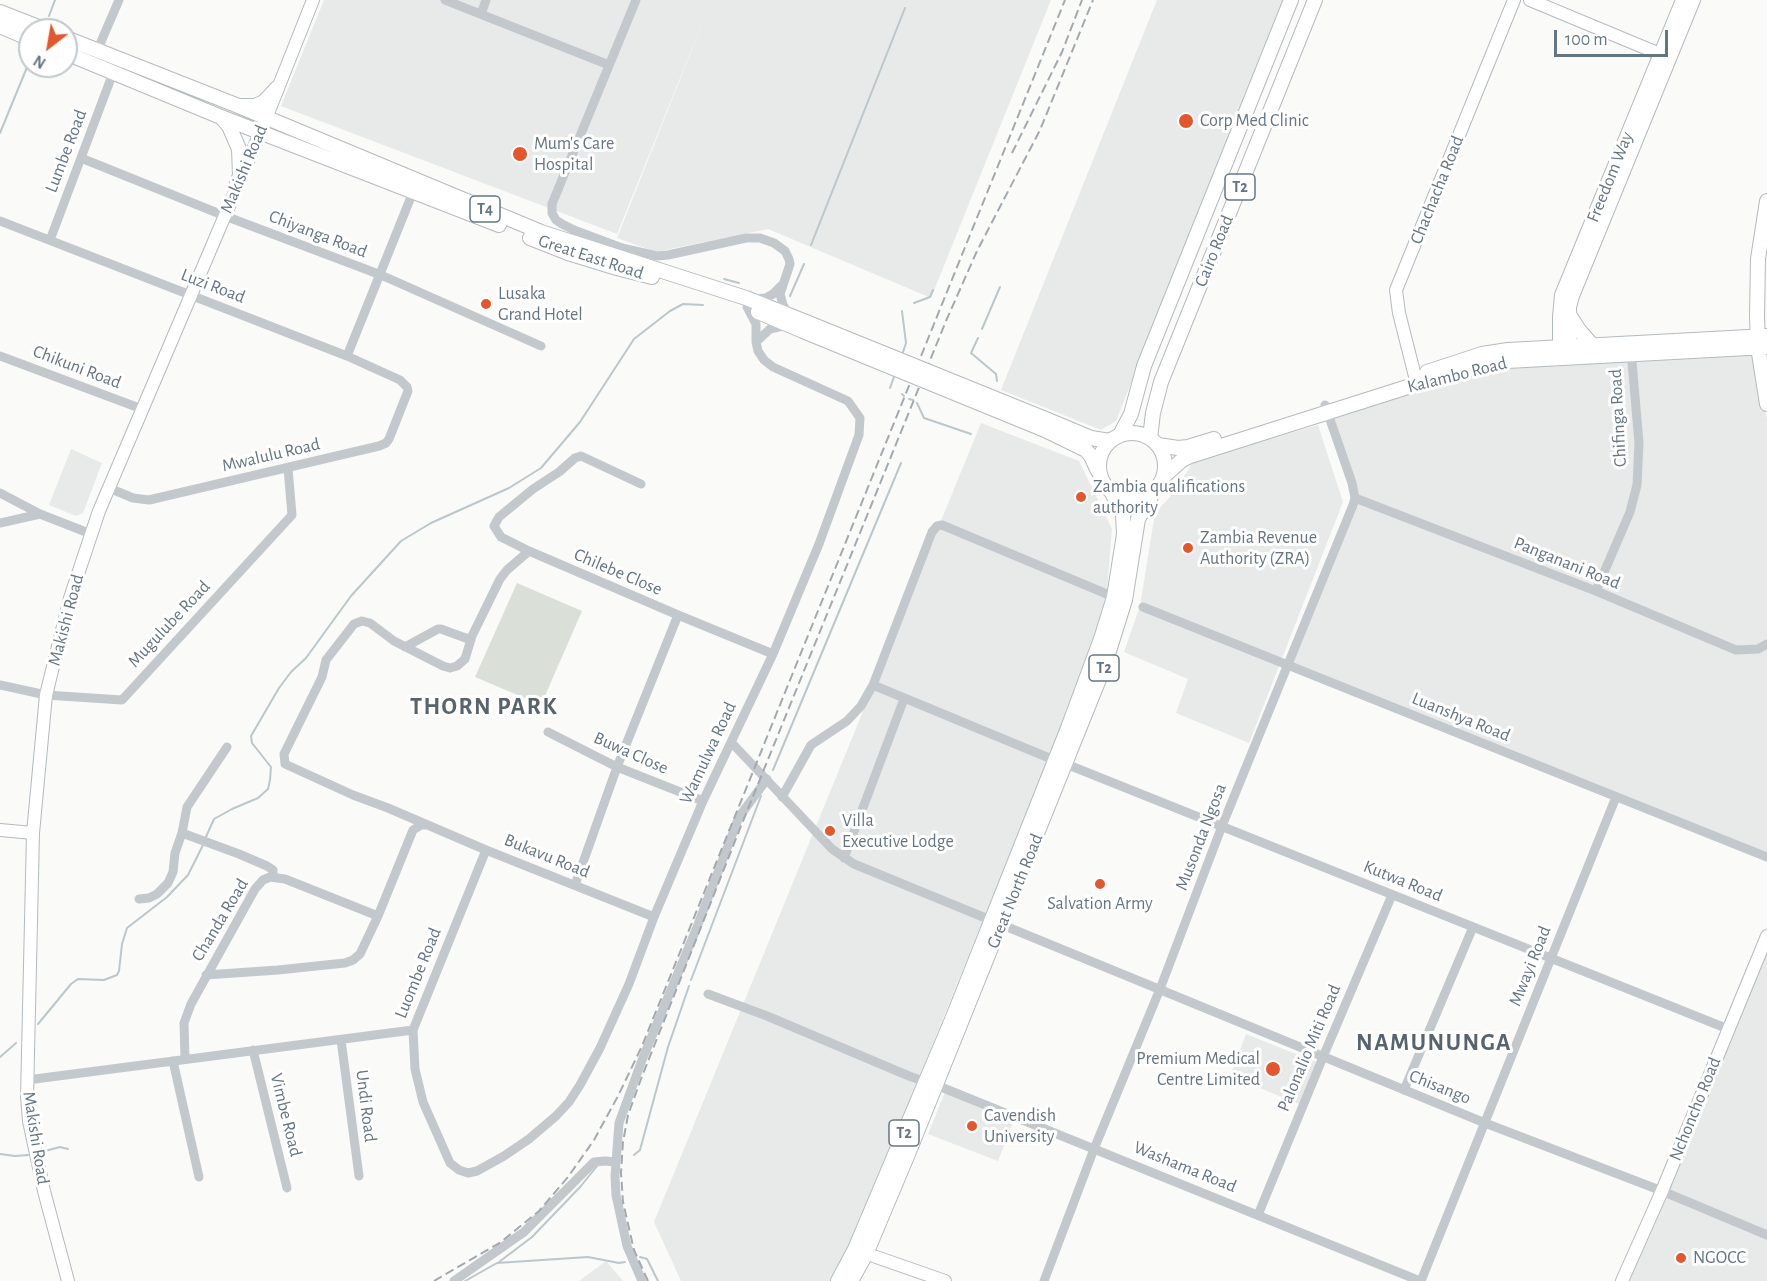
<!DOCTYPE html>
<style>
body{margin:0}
#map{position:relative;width:1767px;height:1281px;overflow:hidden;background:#fafaf8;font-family:"Alegreya Sans",sans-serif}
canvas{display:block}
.north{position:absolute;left:18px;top:18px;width:60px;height:60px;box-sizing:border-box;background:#fff;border:2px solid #c1c8cd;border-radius:50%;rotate:211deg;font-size:16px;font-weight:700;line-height:24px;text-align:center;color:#657683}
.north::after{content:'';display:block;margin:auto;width:21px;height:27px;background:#e4572e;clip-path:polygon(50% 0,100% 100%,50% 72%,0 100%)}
.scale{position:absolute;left:1554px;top:30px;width:114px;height:27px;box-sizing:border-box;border:3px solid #657683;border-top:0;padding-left:8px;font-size:18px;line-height:21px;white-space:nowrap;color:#657683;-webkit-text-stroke:4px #fff;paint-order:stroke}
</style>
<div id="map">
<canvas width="1767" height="1281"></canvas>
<div class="north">N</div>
<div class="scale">100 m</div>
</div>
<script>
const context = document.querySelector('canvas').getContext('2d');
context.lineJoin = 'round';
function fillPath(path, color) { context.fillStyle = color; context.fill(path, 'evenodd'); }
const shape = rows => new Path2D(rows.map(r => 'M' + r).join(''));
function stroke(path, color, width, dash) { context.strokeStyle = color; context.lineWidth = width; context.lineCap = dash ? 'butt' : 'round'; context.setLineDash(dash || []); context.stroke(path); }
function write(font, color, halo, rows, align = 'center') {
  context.font = font + ' "Alegreya Sans",sans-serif'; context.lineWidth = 6; context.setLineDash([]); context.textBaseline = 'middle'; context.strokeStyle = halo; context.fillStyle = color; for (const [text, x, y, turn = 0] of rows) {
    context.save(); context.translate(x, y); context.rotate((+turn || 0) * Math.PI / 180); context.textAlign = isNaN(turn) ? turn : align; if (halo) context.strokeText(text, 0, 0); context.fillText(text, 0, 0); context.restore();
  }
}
fillPath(shape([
 [324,0,1051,0,931,298,768,229,656,252,617,238,708,9,617,234,281,106],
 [1157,0,1283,0,1116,421,1101,430,1001,390],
 [1754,355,1761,399,1767,418,1767,859,1291,667,1357,499,1323,408,1482,358],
 [981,423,1079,461,1112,529,1106,603,1080,683,847,1254,831,1281,681,1281,654,1222],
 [1318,425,1343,502,1249,743,1176,713,1188,679,1124,652,1140,606,1155,513,1172,495,1194,461],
 [71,449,102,463,83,513,76,516,49,505],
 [1767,942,1767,1281,1618,1281],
 [1246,1034,1316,1062,1299,1104,1230,1076],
 [945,1092,1013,1122,998,1161,928,1134],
 [606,1261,623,1281,579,1281]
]), '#e8e9e9');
fillPath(shape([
 [517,583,582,611,541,705,475,677]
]), '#dadfd7');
stroke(shape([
 [49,16,55,0],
 [0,133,30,60],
 [811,245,905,8],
 [724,279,739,283],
 [790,296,804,264],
 [914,303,930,297,933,290],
 [982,329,1000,287],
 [978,338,971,353,996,374,997,381],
 [902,355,906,343,902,311],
 [890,388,895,374],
 [902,394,904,396],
 [909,399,913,400],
 [917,403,924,418,971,434],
 [773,770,901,463],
 [205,839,214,819,232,809,258,798,268,789,270,780,271,767,252,743,251,736,279,688,291,672,306,658,351,596,401,541,431,523,509,488,541,468,580,422,634,339,670,311,683,304,703,305],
 [691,980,761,796],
 [38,1024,71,984,78,979,104,980,117,975,119,971,122,944,127,928,167,897,188,875,203,845],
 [0,1057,16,1043],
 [45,1151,60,1147,68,1149],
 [0,1154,15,1156,28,1155],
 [634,1155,640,1150,668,1047,689,986],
 [640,1257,647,1259,658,1281],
 [499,1262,532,1237,581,1186,597,1166],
 [465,1281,497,1263,588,1257,619,1263,625,1262]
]), '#bbc7cb', 2);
const secondary = shape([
 [1530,0,1667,57],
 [1559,356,1559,317,1561,295,1682,0],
 [1571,356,1570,307,1573,296,1694,0],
 [1417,384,1399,313,1396,290,1514,0],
 [0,830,33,833],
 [859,1251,945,1281],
 [68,1281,44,1191,29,1121,27,1097,33,833,46,695,70,598,99,511,261,131,313,0],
 [1622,1281,1662,1191,1767,936]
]);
const primary = shape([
 [0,12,46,30],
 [0,26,30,39],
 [66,38,236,105,541,232,746,298,806,322],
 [66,53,221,117,499,225],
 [241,106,255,106,264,102,277,88],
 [221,117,229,126,239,149,240,175,236,187],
 [1767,201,1758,259,1757,316,1758,347,1767,404],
 [530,238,568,253,617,268,652,277],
 [758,312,803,331],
 [1570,316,1579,330,1593,346],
 [1427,372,1482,354,1508,350,1767,336],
 [1048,420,1091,438,1110,441],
 [1045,430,1086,450,1091,456,1098,471],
 '1099 466a33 33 0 1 1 66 0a33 33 0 1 1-66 0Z',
 [1120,435,1131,414,1144,366,1291,0],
 [1150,438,1153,413,1161,382,1315,0],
 [1158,445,1178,448,1188,447,1214,439],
 [1164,476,1182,460,1190,456,1417,384,1485,364,1507,361,1767,347],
 [838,1281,855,1249,953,1017,1068,728,1101,639,1114,597,1124,534,1123,515,1121,507,1113,495],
 [851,1281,866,1254,908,1154,1104,667,1125,600,1138,519,1153,493]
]);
stroke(secondary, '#b3babf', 14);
stroke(primary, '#b5babe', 16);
stroke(shape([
 [445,0,609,65],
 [636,0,552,204,552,213,556,220,562,224,574,230,622,248,657,256,668,255,746,238,760,238,774,243,785,251,789,259,790,264,780,294,783,305,788,314],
 [481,14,486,0],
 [97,51,119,0],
 [81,158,225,216,381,275,541,346],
 [0,221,347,356,400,380,407,387,408,391,389,439,386,443,379,446,149,500,133,498,109,488],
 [50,240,113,73],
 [754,299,766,298,773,294,781,286],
 [756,342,770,329,787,325],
 [0,356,142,409],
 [347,356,413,192],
 [641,484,581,456,575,458,559,472,533,489,499,517,494,526,501,537,529,551,678,615,773,654],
 [0,493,40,514],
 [1355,498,1596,591,1736,650,1758,649,1767,644],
 [0,523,40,514,91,534],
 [529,551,507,570,500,579,472,636,465,659,457,666,450,668,443,666,394,641,370,623,362,621,354,624,326,660,322,677,284,754,285,764,353,795,388,808,486,850,654,917],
 [1596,591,1630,512,1637,485,1639,443,1631,350],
 [1143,607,1767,857],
 [405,647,438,629,441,629,471,640],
 [0,685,46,695,122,700,292,515,288,468],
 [548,732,617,767,703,801],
 [731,742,832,849,854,864,1485,1123,1662,1191,1767,1235],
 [227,747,187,807,182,833,239,854,267,866,273,870,273,877],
 [1054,760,873,685,932,532,937,526,942,525,1114,597],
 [1066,764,1728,1029],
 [782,797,811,745,847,721,861,706,873,685],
 [486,850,413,1030,415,1069,423,1102,450,1163,459,1170,468,1173,477,1171,504,1156,529,1139,556,1116,569,1102,580,1085,600,1048,629,984,654,917,703,801,773,654,819,544,859,435,860,418,848,401,773,367,764,360,758,351,756,342,756,324,747,307],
 [844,858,904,699],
 [575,885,617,767,678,615],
 [139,899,149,898,157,894,168,883,173,872,175,853,182,833],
 [206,975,278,970,345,963,353,960,360,954,378,916,413,830,421,825,427,825],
 [708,994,767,1016,909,1076,926,1082,928,1080],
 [341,1040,359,1176],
 [253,1050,287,1188],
 [185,1059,184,1023,191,1004,255,889,263,880,270,877,285,879,378,916],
 [173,1061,199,1177],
 [27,1080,413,1030],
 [936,1085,1420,1281],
 [1404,1090,1473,927],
 [1258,1215,1323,1057,1392,895],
 [454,1281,524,1232,594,1162,605,1161,616,1162],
 [642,1281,627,1246,616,1195,615,1176,619,1123,642,1060,695,932,739,817,767,779],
 [1044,1281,1094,1149,1160,989,1222,826,1353,505,1355,498,1352,483,1325,405],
 [1421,1281,1616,797]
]), '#c3c8cc', 9);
stroke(secondary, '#fff', 12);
stroke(primary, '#fff', 14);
stroke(shape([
 [1012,153,1062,52,1082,0],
 [434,1281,501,1242,539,1211,568,1177,594,1140,618,1096,642,1046,676,962,1065,0],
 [648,1281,634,1250,623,1202,621,1173,623,1142,628,1115,641,1079,741,826,946,321,977,251,1040,130,1093,0]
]), '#a2aab0', 2, [9, 4.5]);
const primaryBridge = shape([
 [806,322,1048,420],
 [803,331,1045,430]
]);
stroke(primaryBridge, '#b5babe', 16, []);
stroke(primaryBridge, '#fff', 14);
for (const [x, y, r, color] of [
 [1186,121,8,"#e4572e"],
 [520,154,8,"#e4572e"],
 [486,304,6,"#e4572e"],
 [1081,497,6,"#e4572e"],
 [1188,548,6,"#e4572e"],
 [830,831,6,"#e4572e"],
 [1100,884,6,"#e4572e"],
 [1273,1069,8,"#e4572e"],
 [972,1126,6,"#e4572e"],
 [1681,1258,6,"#e4572e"]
]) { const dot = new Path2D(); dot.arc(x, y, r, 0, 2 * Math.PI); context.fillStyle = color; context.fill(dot); stroke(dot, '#fff', 2); }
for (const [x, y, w] of [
 [1240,187,30],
 [485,209,30],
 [1104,668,30],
 [904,1133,30]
]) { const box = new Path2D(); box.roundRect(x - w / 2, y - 13, w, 26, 4.5); context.fillStyle = '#fff'; context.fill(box); stroke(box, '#657683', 1.5); }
write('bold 16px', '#657683', null, [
 ["T2",1240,187],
 ["T4",485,209],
 ["T2",1104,668],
 ["T2",904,1133]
]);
write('18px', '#657683', '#fff', [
 ["Corp Med Clinic",1200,121],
 ["Mum's Care",534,144],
 ["Hospital",534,165],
 ["Lusaka",498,294],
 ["Grand Hotel",498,315],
 ["Zambia qualifications",1093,487],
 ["authority",1093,508],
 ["Zambia Revenue",1200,538],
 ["Authority (ZRA)",1200,559],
 ["Villa",842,821],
 ["Executive Lodge",842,842],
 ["Salvation Army",1100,904,"center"],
 ["Premium Medical",1260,1059,"right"],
 ["Centre Limited",1260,1080,"right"],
 ["Cavendish",984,1116],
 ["University",984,1137],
 ["NGOCC",1693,1258]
], 'left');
write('18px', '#657683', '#fff', [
 ["Lumbe Road",66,151,-69],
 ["Makishi Road",244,169,-67],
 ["Freedom Way",1610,177,-68],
 ["Chachacha Road",1437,190,-68],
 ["Chiyanga Road",318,234,21],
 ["Cairo Road",1214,251,-68],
 ["Great East Road",591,257,18],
 ["Luzi Road",213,286,21],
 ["Chikuni Road",77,367,21],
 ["Kalambo Road",1457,375,-14],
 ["Chifinga Road",1618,418,-93],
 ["Mwalulu Road",271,455,-13],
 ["Panganani Road",1567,563,22],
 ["Chilebe Close",618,572,23],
 ["Makishi Road",66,620,-75],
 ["Mugulube Road",169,624,-47],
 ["Luanshya Road",1461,717,22],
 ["Buwa Close",631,753,24],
 ["Wamulwa Road",708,753,-65],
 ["Musonda Ngosa",1201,837,-69],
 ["Bukavu Road",547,856,22],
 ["Kutwa Road",1403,881,22],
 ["Great North Road",1015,891,-68],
 ["Chanda Road",220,920,-59],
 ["Mwayi Road",1530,966,-68],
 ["Luombe Road",418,973,-68],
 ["Palonalio Miti Road",1309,1048,-67],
 ["Chisango",1440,1087,22],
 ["Undi Road",366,1106,83],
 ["Nchoncho Road",1695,1109,-68],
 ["Vimbe Road",286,1115,76],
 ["Makishi Road",36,1138,81],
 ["Washama Road",1185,1167,22]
]);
context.letterSpacing = '1.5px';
write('bold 24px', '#57646e', '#fff', [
 ["THORN PARK",484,707],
 ["NAMUNUNGA",1434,1043]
]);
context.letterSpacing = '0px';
</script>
